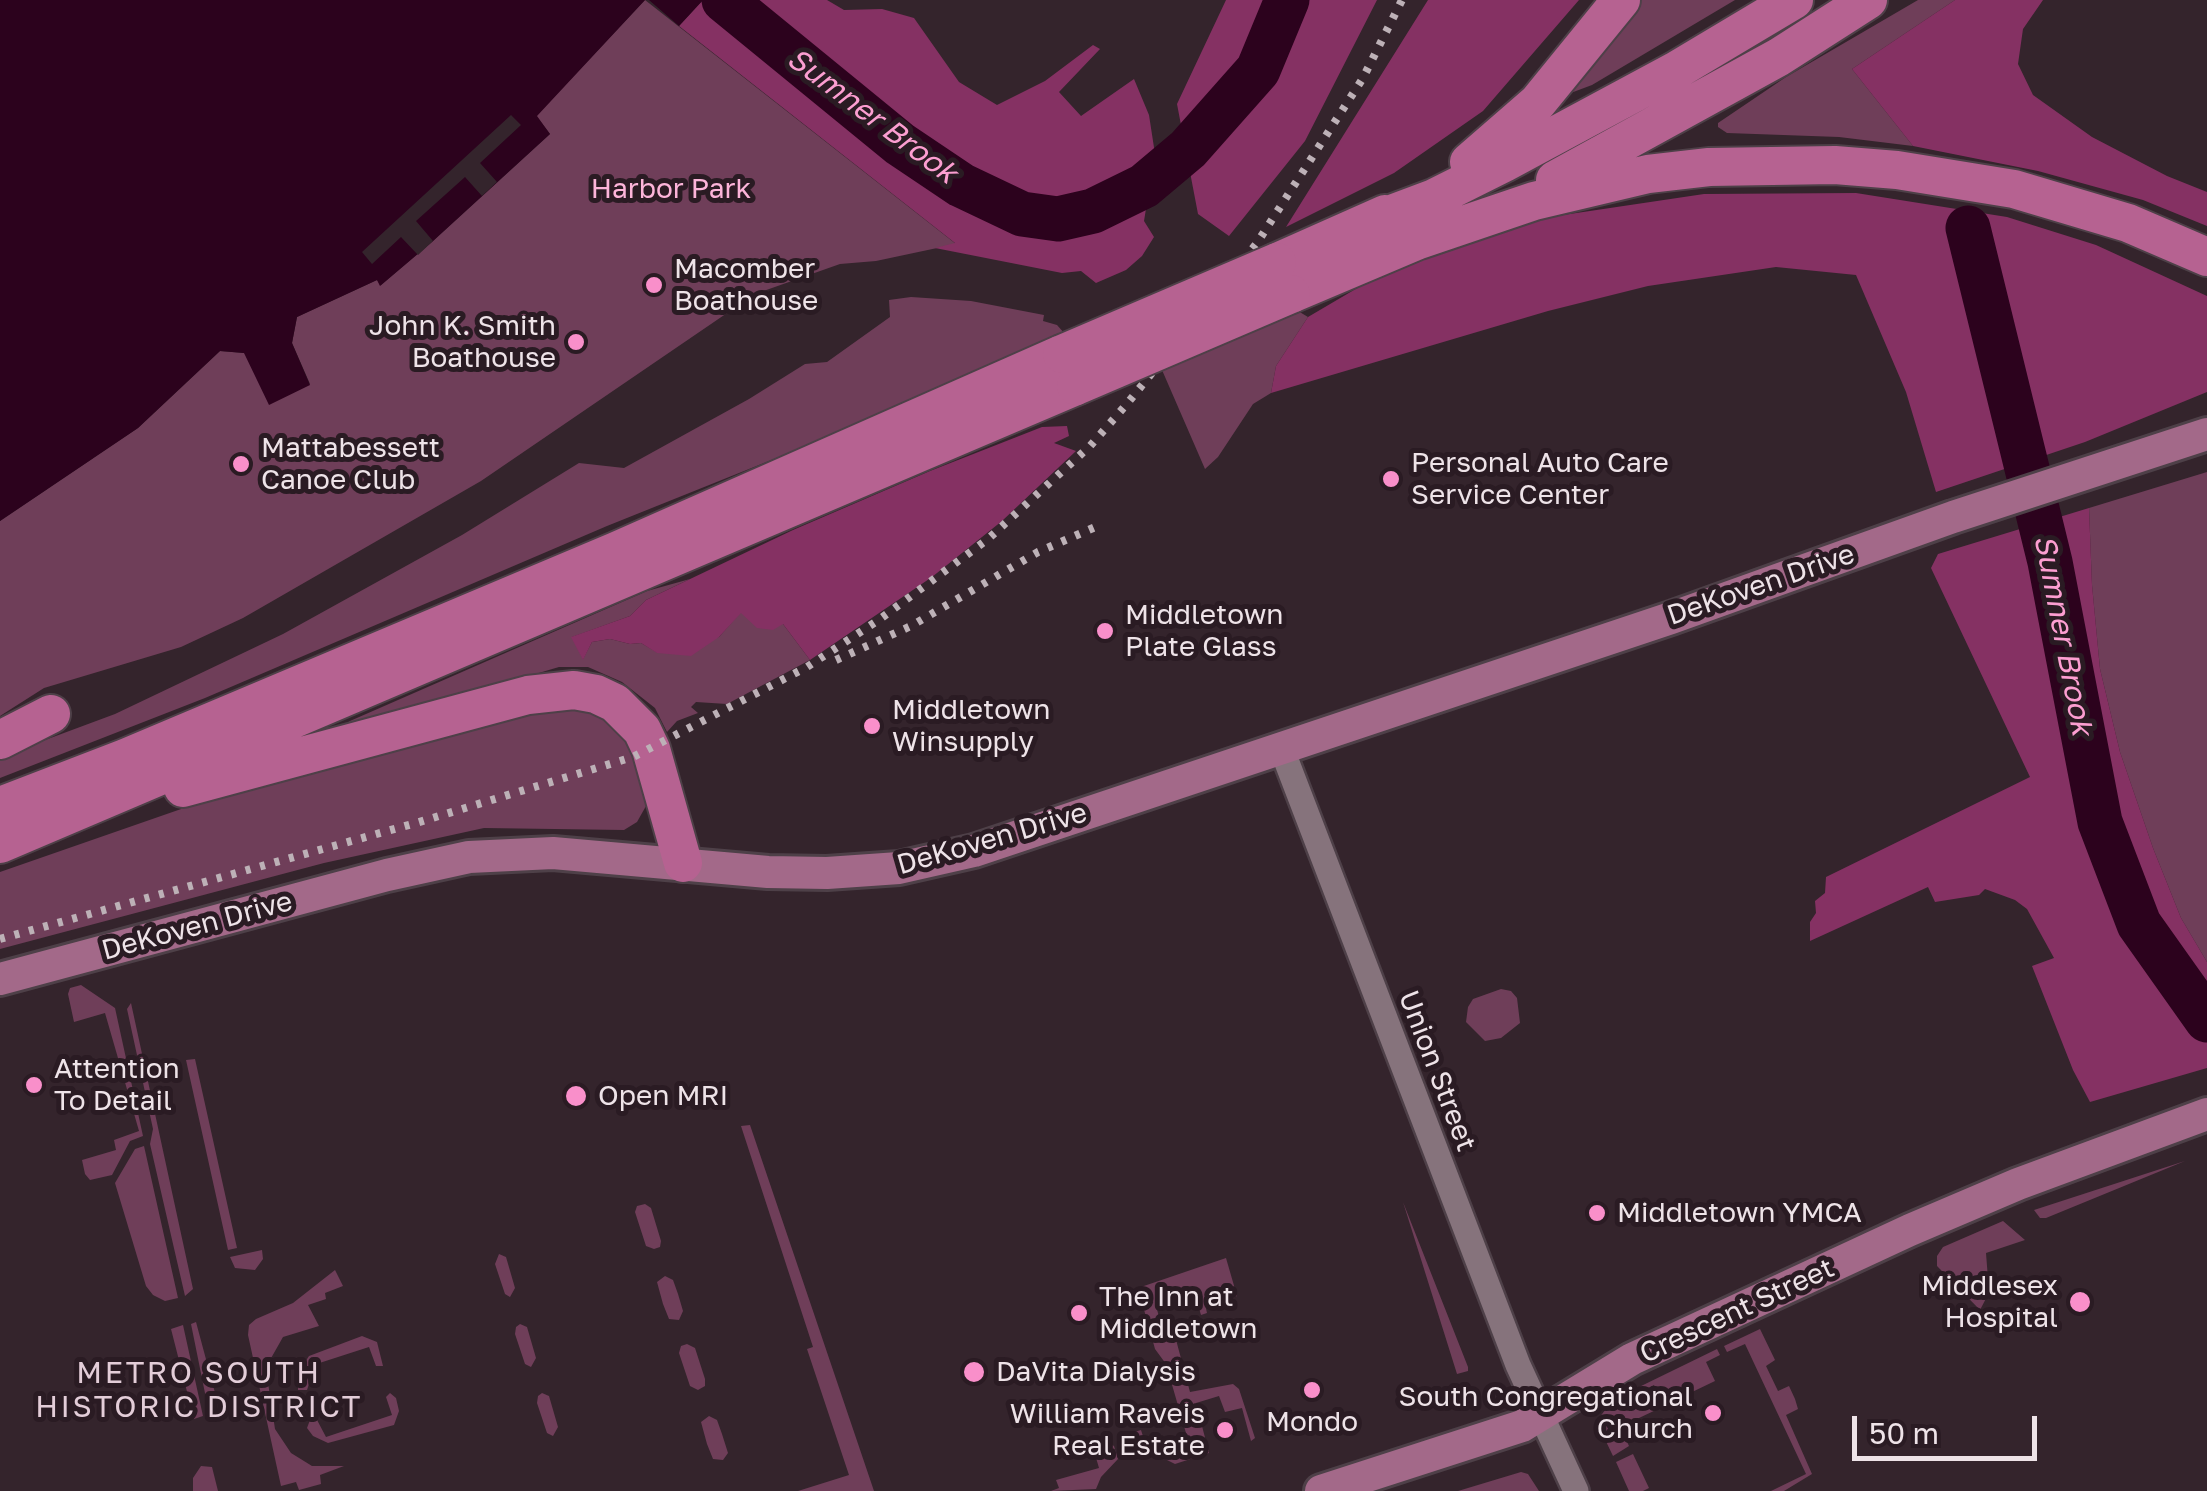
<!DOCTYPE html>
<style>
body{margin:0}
#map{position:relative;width:2207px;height:1491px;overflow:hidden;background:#34242c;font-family:"Golos Text",sans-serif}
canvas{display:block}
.scale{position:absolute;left:1852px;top:1416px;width:185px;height:45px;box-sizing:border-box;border:5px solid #eee3e8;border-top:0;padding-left:12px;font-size:30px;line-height:35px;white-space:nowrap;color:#eee3e8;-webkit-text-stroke:8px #2a1b23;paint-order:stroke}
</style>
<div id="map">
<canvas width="2207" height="1491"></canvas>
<div class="scale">50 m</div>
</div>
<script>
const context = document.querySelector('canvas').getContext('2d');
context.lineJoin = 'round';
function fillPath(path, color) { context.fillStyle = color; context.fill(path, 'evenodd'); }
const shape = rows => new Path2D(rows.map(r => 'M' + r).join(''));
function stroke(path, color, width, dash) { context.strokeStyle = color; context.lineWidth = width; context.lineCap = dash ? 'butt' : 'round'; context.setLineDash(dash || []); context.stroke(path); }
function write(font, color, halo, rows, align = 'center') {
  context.font = font + ' "Golos Text",sans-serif'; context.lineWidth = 10; context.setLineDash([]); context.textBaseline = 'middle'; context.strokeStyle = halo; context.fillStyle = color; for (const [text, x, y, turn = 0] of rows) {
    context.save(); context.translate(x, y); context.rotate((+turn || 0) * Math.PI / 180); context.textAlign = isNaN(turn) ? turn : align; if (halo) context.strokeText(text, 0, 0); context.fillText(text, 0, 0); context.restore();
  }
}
fillPath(shape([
 [645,0,956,244,876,261,840,264,755,294,481,481,243,618,181,647,44,688,0,716,0,521,138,428,220,351,244,353,310,384,292,343,297,317,377,280,381,285,433,241,550,134,536,116],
 [1632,0,1735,0,1592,85,1560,97],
 [1918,0,1955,0,1852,69,1913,146,1839,137,1727,133,1718,127,1718,123,1786,77],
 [911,297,971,301,1044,315,1043,321,1057,325,1065,334,1058,345,607,526,205,698,0,778,0,761,37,743,115,714,283,634,462,535,579,463,624,468,749,399,805,364,827,362,890,317,889,300],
 [1298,311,1308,317,1276,366,1271,393,1253,404,1218,457,1205,469,1162,370],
 [2207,472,2207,962,2181,918,2153,848,2120,752,2100,669,2092,585,2089,508],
 [690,579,646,600,630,616,572,637,583,659,592,642,610,639,630,644,641,643,658,653,719,637,741,612,783,624,810,660,727,704,696,702,691,707,698,713,677,721,667,732,655,708,622,682,588,667,559,667,329,735,350,721,647,591],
 [586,704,627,736,646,788,646,806,637,822,624,830,484,828,324,863,0,949,0,872,253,784,504,714],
 [81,985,115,1008,143,1136,130,1141,112,1175,90,1180,85,1174,82,1160,116,1150,114,1140,139,1131,105,1013,74,1022,68,994,70,988],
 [1501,989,1511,991,1517,998,1520,1023,1501,1038,1485,1041,1466,1022,1468,1007,1473,999],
 [131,1003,193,1289,185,1296,150,1144,153,1129,127,1009],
 [195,1059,237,1248,228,1250,186,1060],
 [750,1125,874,1491,798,1491,849,1475,807,1349,813,1347,741,1126],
 [144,1146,178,1298,165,1301,153,1295,146,1286,115,1183,135,1149],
 [2185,1161,2046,1218,2040,1218,2034,1210],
 [1403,1202,1468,1367,1468,1371,1457,1374],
 [645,1204,651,1208,661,1241,660,1247,654,1249,646,1246,635,1212,637,1206],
 [2003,1221,2025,1240,1986,1253,1988,1279,1993,1285,1980,1310,1937,1266,1937,1256,1943,1247],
 [262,1250,263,1259,255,1270,235,1268,230,1257],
 [499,1254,506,1257,515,1288,510,1297,505,1294,495,1264],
 [1226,1258,1237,1296,1233,1298,1230,1292,1204,1300,1207,1313,1201,1315,1195,1295,1156,1306,1165,1338,1175,1336,1190,1392,1233,1384,1239,1389,1255,1438,1251,1441,1242,1408,1225,1412,1219,1396,1196,1403,1209,1453,1175,1464,1161,1457,1130,1454,1125,1442,1131,1433,1141,1430,1148,1452,1188,1440,1166,1364,1155,1349,1138,1288],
 [335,1270,343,1286,325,1293,326,1299,308,1305,319,1326,283,1337,270,1360,267,1376,275,1429,291,1453,312,1466,344,1466,320,1475,321,1484,299,1490,296,1482,281,1486,248,1335,249,1325,256,1319,293,1303],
 [665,1276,673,1280,678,1294,683,1311,679,1320,669,1319,663,1304,657,1282],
 [196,1322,218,1404,208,1408,191,1324],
 [520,1324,527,1327,536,1358,531,1367,525,1364,515,1334,516,1327],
 [183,1325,203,1416,194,1419,171,1329],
 [1760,1329,1775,1360,1766,1366,1778,1391,1789,1386,1795,1399,1798,1409,1786,1415,1812,1474,1784,1491,1771,1491,1806,1474,1745,1344,1727,1352,1724,1346],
 [362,1336,377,1342,383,1366,376,1366,369,1347,304,1368,309,1384,307,1390,298,1390,298,1373,309,1356],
 [687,1344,695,1348,705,1379,705,1386,698,1390,690,1386,679,1353,681,1346],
 [1717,1349,1720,1355,1706,1362,1715,1381,1665,1405,1654,1385,1640,1392,1637,1388],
 [1631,1390,1636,1399,1650,1392,1658,1409,1620,1427,1629,1446,1613,1456,1600,1429,1599,1418,1609,1405],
 [390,1393,396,1398,399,1411,394,1425,328,1443,313,1436,307,1428,310,1420,316,1418,326,1437,392,1415,386,1397],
 [542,1393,549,1396,558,1427,553,1436,547,1433,537,1403,538,1396],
 [709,1416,717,1420,722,1434,728,1453,723,1460,713,1459,707,1444,701,1422],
 [1104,1440,1114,1446,1118,1459,1101,1477,1096,1489,1051,1491,1059,1488,1056,1480,1099,1468,1092,1444,1098,1444],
 [1633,1454,1649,1488,1643,1491,1629,1491,1616,1462],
 [201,1466,212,1467,218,1491,193,1491,193,1478],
 [1521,1472,1528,1474,1539,1491,1458,1491]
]), '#6f3e59');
fillPath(shape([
 [703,0,827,0,844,10,882,9,914,18,959,82,997,105,1045,81,1093,45,1100,49,1059,92,1081,116,1134,79,1149,115,1155,154,1144,221,1154,237,1142,256,1126,270,1096,283,1081,271,1062,273,935,248,955,243,679,26],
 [1226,0,1377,0,1305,141,1229,236,1198,214,1177,104],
 [1428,0,1579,0,1483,111,1394,173,1286,227],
 [1955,0,2043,0,2023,29,2018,64,2033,95,2092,137,2167,176,2207,192,2207,226,2143,200,2038,171,1913,146,1852,69],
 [1856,193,2007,217,2096,245,2207,296,2207,392,2085,442,1936,492,1906,392,1856,275,1776,267,1648,286,1548,311,1271,393,1276,366,1308,317,1376,277,1516,222,1704,194],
 [1067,426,1069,436,1054,443,1076,451,1002,521,932,577,810,660,783,624,773,630,757,628,741,613,719,637,691,656,657,653,641,643,630,644,610,639,592,642,583,660,571,637,630,616,646,600,793,530,930,471,1042,427],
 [2089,508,2092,585,2100,669,2120,752,2153,848,2181,918,2207,962,2207,1068,2090,1102,2073,1070,2032,966,2054,958,2027,909,2015,900,1985,889,1979,895,1935,902,1928,887,1810,941,1810,922,1816,913,1815,901,1825,893,1826,877,2030,777,1931,568,1938,554]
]), '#853163');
fillPath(shape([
 [0,0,645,0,537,116,550,134,433,241,380,286,377,280,297,317,292,343,310,385,269,405,244,353,220,351,138,428,0,521],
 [649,0,703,0,679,26]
]), '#2c021d');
fillPath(shape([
 [511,115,521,125,480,163,497,182,482,196,465,177,416,221,433,241,418,255,401,237,372,264,362,252]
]), '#34242c');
stroke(shape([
 [724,0,900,144,961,185,1022,214,1058,219,1093,211,1144,186,1188,149,1258,70,1287,0],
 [1968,228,2050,562,2100,822,2139,924,2207,1020]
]), '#2c021d', 45);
const minor = shape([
 [1281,747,1518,1365,1576,1491]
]);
const major = shape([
 [0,979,387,875,469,857,553,853,768,872,827,873,899,868,974,851,1671,618,1953,517,2207,434],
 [1321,1491,1522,1426,1632,1359,1910,1230,2018,1184,2207,1114]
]);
const highway = shape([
 [1469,162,1538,102,1621,0],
 [1555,180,1779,57,1868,0],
 [1362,225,1434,198,1504,163,1675,71,1794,0],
 [1419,240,1534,201,1648,174,1709,167,1835,165,1897,170,2014,189,2128,223,2207,257],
 [1277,262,1385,214],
 [1291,294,1440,231],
 [0,740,51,714],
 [183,788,528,695,574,690,596,694,615,703,642,730,651,749,683,863],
 [0,806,125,758,616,551,1062,354],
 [0,844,1076,386]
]);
stroke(minor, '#4e4048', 30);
stroke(major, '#4e4048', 38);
stroke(highway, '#4e4048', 42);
stroke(minor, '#86737c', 25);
stroke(major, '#a36989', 32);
stroke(highway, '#b66291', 38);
stroke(shape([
 [836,660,911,626,1038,552,1100,525],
 [0,939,416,823,633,757,807,667,880,619,988,539,1090,446,1126,405,1257,243,1363,78,1402,0]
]), '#bdb1b7', 8, [5, 10]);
const highwayBridge = shape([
 [1062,354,1277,262],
 [1076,386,1291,294]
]);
stroke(highwayBridge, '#4e4048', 42, []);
stroke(highwayBridge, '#b66291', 38);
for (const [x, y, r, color] of [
 [654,285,10,"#f98fca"],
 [576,342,10,"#f98fca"],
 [241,464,10,"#f98fca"],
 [1391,479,10,"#f98fca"],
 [1105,631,10,"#f98fca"],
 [872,726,10,"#f98fca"],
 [34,1085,10,"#f98fca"],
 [576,1096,12,"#f98fca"],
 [1597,1213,10,"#f98fca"],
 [2080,1302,12,"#f98fca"],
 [1079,1313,10,"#f98fca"],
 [974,1372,12,"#f98fca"],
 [1312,1390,10,"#f98fca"],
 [1713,1413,10,"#f98fca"],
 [1225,1430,10,"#f98fca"]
]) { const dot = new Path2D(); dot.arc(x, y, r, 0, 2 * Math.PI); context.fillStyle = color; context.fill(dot); stroke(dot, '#2a1b23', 4); }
write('28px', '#fcb4d9', '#2a1b23', [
 ["Harbor Park",671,189]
]);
write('28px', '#eee3e8', '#2a1b23', [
 ["Macomber",674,269],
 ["Boathouse",674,301],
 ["John K. Smith",556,326,"right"],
 ["Boathouse",556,358,"right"],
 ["Mattabessett",261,448],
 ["Canoe Club",261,480],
 ["Personal Auto Care",1411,463],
 ["Service Center",1411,495],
 ["Middletown",1125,615],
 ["Plate Glass",1125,647],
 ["Middletown",892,710],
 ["Winsupply",892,742],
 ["Attention",54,1069],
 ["To Detail",54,1101],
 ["Open MRI",598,1096],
 ["Middletown YMCA",1617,1213],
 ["Middlesex",2058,1286,"right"],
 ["Hospital",2058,1318,"right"],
 ["The Inn at",1099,1297],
 ["Middletown",1099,1329],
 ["DaVita Dialysis",996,1372],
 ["South Congregational",1693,1397,"right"],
 ["Church",1693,1429,"right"],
 ["William Raveis",1205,1414,"right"],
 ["Real Estate",1205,1446,"right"],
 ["Mondo",1312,1422,"center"]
], 'left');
write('28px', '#eee3e8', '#2a1b23', [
 ["DeKoven Drive",1761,585,-19],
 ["DeKoven Drive",992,839,-16],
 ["DeKoven Drive",197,926,-15],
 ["Union Street",1437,1071,69],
 ["Crescent Street",1737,1311,-25]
]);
write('italic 30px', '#fc9ed1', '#2a1b23', [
 ["Sumner Brook",872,116,37],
 ["Sumner Brook",2063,635,79]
]);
context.letterSpacing = '2.5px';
write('30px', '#e3cdd8', '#2a1b23', [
 ["METRO SOUTH",199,1373],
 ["HISTORIC DISTRICT",199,1407]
]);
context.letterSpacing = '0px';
</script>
